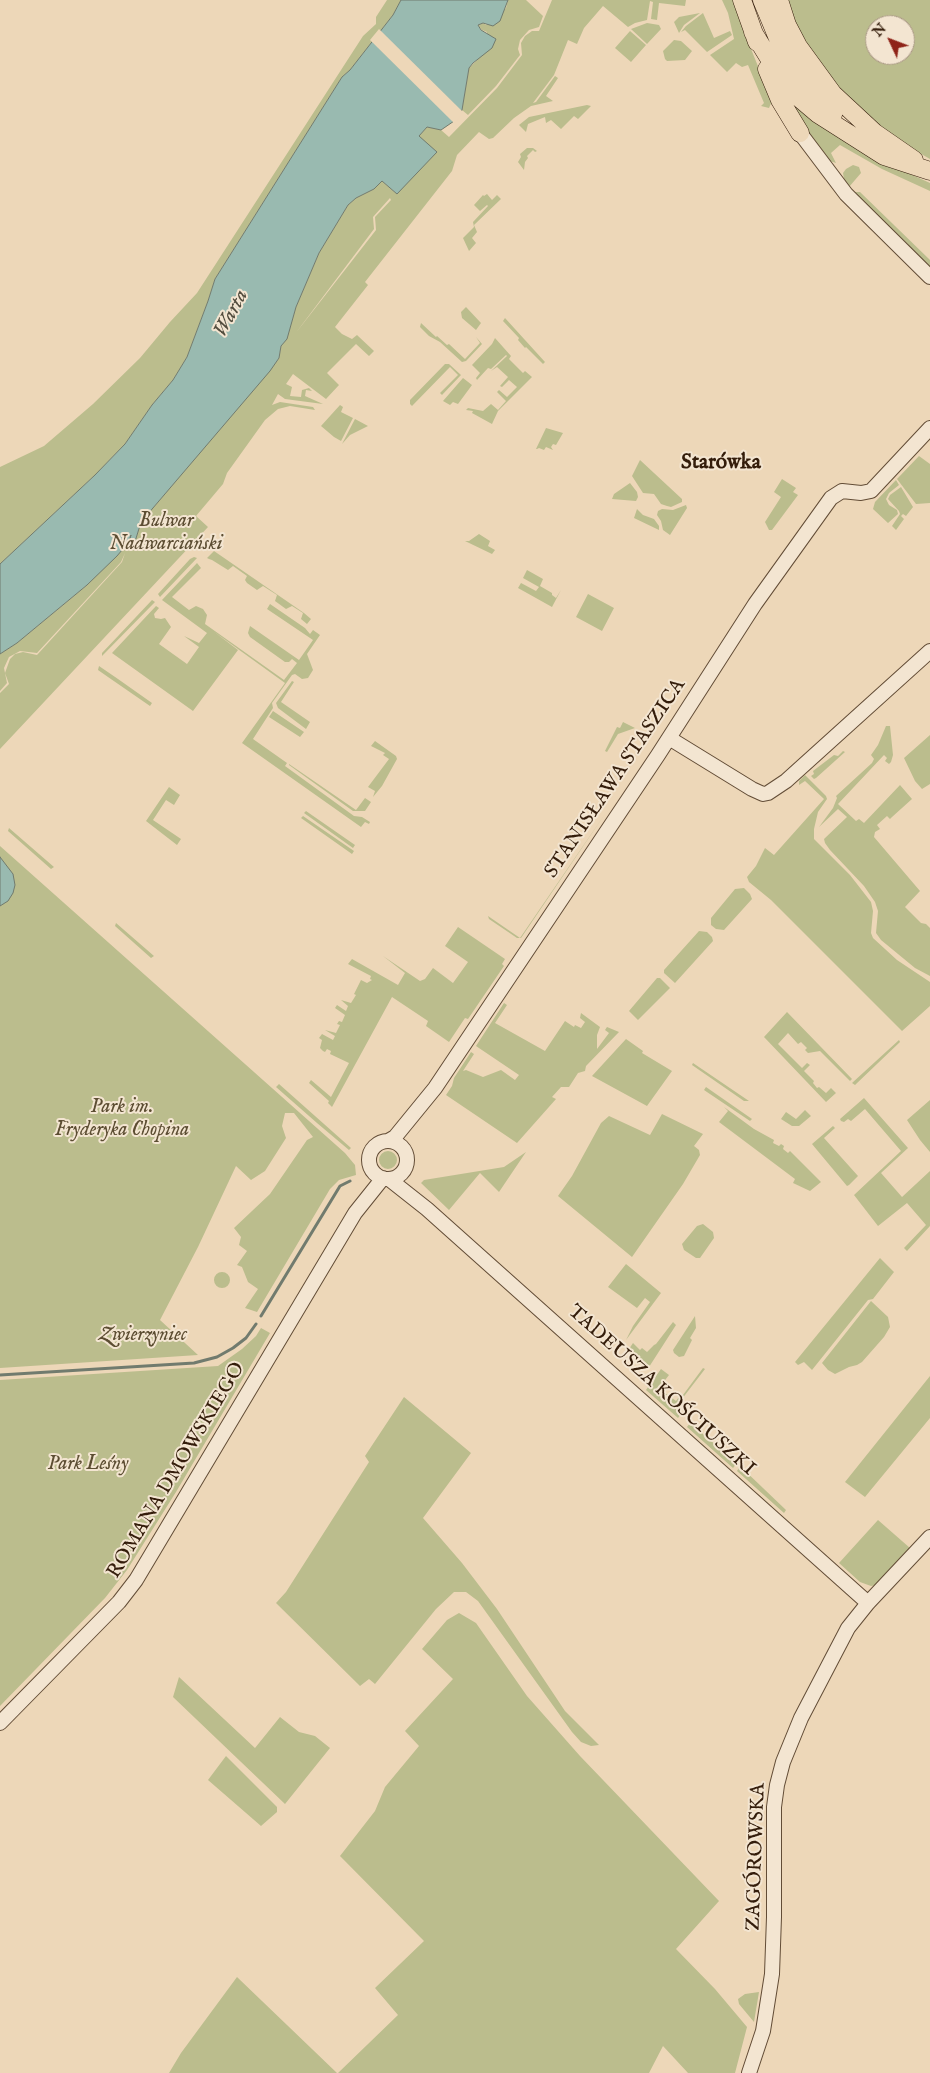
<!DOCTYPE html>
<meta charset="utf-8">
<style>
body{margin:0}
#map{position:relative;width:930px;height:2073px;overflow:hidden;background:#edd7b8;font-family:"IM FELL English",serif}
canvas{display:block}
.north{position:absolute;left:865px;top:15px;width:50px;height:50px;box-sizing:border-box;background:#f3e5d1;border:1px solid #a79582;border-radius:50%;rotate:313deg;font-size:14px;font-weight:700;line-height:20px;text-align:center;color:#341d0b}
.north::after{content:'';display:block;margin:auto;width:18px;height:22px;background:#8f2418;clip-path:polygon(50% 0,100% 100%,50% 72%,0 100%)}
</style>
<div id="map">
<canvas width="930" height="2073"></canvas>
<div class="north">N</div>
</div>
<script>
const context = document.querySelector('canvas').getContext('2d');
context.lineJoin = 'round';
function fillPath(path, color) { context.fillStyle = color; context.fill(path, 'evenodd'); }
const shape = rows => new Path2D(rows.map(r => 'M' + r).join(''));
function stroke(path, color, width, dash) { context.strokeStyle = color; context.lineWidth = width; context.lineCap = dash ? 'butt' : 'round'; context.setLineDash(dash || []); context.stroke(path); }
function write(font, color, halo, rows, align = 'center') {
  context.font = font + ' "IM FELL English",serif'; context.lineWidth = 4; context.setLineDash([]); context.textBaseline = 'middle'; context.strokeStyle = halo; context.fillStyle = color; for (const [text, x, y, turn = 0] of rows) {
    context.save(); context.translate(x, y); context.rotate((+turn || 0) * Math.PI / 180); context.textAlign = isNaN(turn) ? turn : align; if (halo) context.strokeText(text, 0, 0); context.fillText(text, 0, 0); context.restore();
  }
}
fillPath(shape([
 [387,0,401,0,393,15,350,70,342,77,215,279,208,301,187,357,173,380,152,405,125,444,95,475,0,564,0,467,44,446,93,404,140,358,170,322,197,293,363,36,376,24,376,17],
 [508,0,526,0,543,16,539,27,529,30,520,40,518,49,520,55,496,86,468,115,462,110,469,68,479,58,487,32,482,30,478,25,483,23,486,25,506,8],
 [552,0,686,0,685,6,659,3,657,20,651,19,653,2,650,1,647,20,635,23,628,27,603,6,584,28,577,44,568,40,554,75,533,103,536,102,555,76,558,78,546,96,553,101,531,106,514,118,493,138,489,139,479,132,457,155,452,171,365,282,368,285,335,327,342,334,352,339,357,335,374,351,369,356,356,344,327,373,339,385,326,399,293,374,286,384,292,387,290,396,301,397,302,390,309,388,312,391,306,390,305,396,323,404,285,399,278,394,272,405,280,402,313,407,315,410,290,406,278,409,265,420,227,473,223,484,196,516,208,527,0,749,0,693,9,684,5,673,10,659,15,654,23,652,37,655,122,562,125,553,121,562,37,653,20,651,9,657,4,668,7,683,0,691,0,654,17,643,87,585,130,534,134,544,141,522,279,358,281,346,286,339,296,307,319,253,348,205,356,198,374,189,382,181,397,194,419,136,427,127,441,130,449,137,497,88,522,55,521,43,525,36,532,31,539,31],
 [390,198,391,200,375,217,376,230,295,334,374,229,373,217],
 [722,0,735,0,749,44,772,101,769,108,761,106,764,103,748,65,742,67,736,63,727,72,710,55,734,39,728,13],
 [784,0,930,0,930,159,897,140,854,108,814,61],
 [875,25,905,25,905,55,875,55],
 [700,13,684,25,679,33,674,22,679,17],
 [703,13,714,38,730,31,732,35,707,52,685,30,681,32,686,26],
 [647,23,659,25,661,29,647,44,631,29],
 [630,31,646,45,631,62,615,48],
 [674,40,681,41,692,51,685,60,667,61,665,59,663,51],
 [785,93,888,164,930,183,930,191,882,169,840,145,831,153,836,163,830,161,806,129],
 [587,105,591,106,578,119,574,116,561,129,551,120,546,123,545,117,528,124,526,132,519,125,529,117],
 [527,148,533,148,537,151,535,152,533,150,527,156,528,158,525,162,524,170,518,162,521,157,520,154],
 [853,165,859,167,861,173,849,187,844,179,843,173,846,169],
 [854,192,860,192,930,260,930,268],
 [487,194,492,200,497,195,501,199,474,225,477,232,472,238,476,243,469,251,463,238,474,227,473,222,488,206,487,205,480,211,474,205,483,195,484,196],
 [466,307,481,323,476,330,462,318,461,312],
 [505,318,545,362,543,364,526,347,525,348,518,340,519,338,503,321],
 [421,323,436,337,437,336,447,345,449,344,465,359,480,343,476,337,482,344,466,361,462,362,440,342,429,336,420,327],
 [495,338,511,356,509,359,523,373,525,371,532,377,498,411,492,424,472,413,473,411,466,410,468,408,483,411,491,404,498,410,506,401,497,392,499,390,507,397,517,387,509,380,502,387,500,386,508,377,497,367,491,371,507,356,506,355,491,369,488,368,477,380,476,378,480,373,472,365,492,344],
 [445,364,449,364,461,375,442,395,440,393,458,375,450,367,412,406,410,404,410,400],
 [463,378,472,385,458,404,453,402,450,405,443,401],
 [340,405,343,407,341,412,353,418,341,441,334,437,321,426],
 [355,419,368,426,350,435,342,444],
 [546,428,563,433,556,445,553,444,551,447,553,450,546,447,544,450,539,448,537,449,536,449],
 [919,456,930,464,930,503,916,504,897,479],
 [640,460,682,499,682,502,671,507,667,506,661,504,654,494,643,493,632,476],
 [782,479,796,488,793,492,798,495,772,530,769,530,765,522,781,497,774,492],
 [896,480,899,485,889,493,886,499,889,505,897,510,898,514,888,523,873,509,875,502],
 [630,483,637,492,638,497,636,501,612,499,614,494],
 [901,487,913,507,906,516,903,514,901,516,904,519,896,530,892,526,900,514,899,511,888,499,890,495],
 [686,505,687,508,670,535,663,530,661,521,657,515,658,511,662,509,673,510],
 [637,509,643,515,654,519,659,526,659,530,634,518],
 [479,534,490,541,488,546,495,550,492,554,465,541,469,541],
 [214,551,304,613,311,619,307,624,301,619,303,613,292,606,286,609,275,601,277,595,263,586,257,590,247,583,245,580,247,576,233,566,228,570,212,560,209,559,207,558],
 [194,557,197,558,160,597,158,594,190,559],
 [197,563,201,568,172,597,189,610,196,606,203,609,207,615,205,624,284,680,297,663,292,659,289,662,285,662,250,637,248,633,250,626,299,660,313,640,267,609,270,604,305,628,310,634,313,630,320,635,307,654,313,670,308,678,302,679,295,674,292,675,272,703,273,708,253,739,287,763,285,766,354,816,362,817,370,822,369,824,365,822,361,827,242,743,285,683,213,631,238,650,193,711,112,653,156,606,159,608,154,614,155,618,161,619,165,618,171,627,159,644,187,664,199,647,184,636,199,643,207,633,162,600],
 [527,570,543,579,540,586,552,593,552,595,556,598,561,590,552,607,518,588,521,583,536,591,539,587,523,578],
 [588,594,614,608,602,631,576,617],
 [152,600,155,602,102,656,102,653],
 [99,666,118,679,152,703,150,706,108,677,98,670],
 [292,681,294,682,281,702,310,722,306,729,278,708,276,703],
 [273,711,304,732,300,737,269,717],
 [623,722,635,728,618,734,607,752,605,751,617,727,620,728],
 [886,726,890,726,893,755,891,762,889,764,885,761,887,758,884,755,838,804,856,821,859,819,864,823,900,785,912,799,892,817,890,819,887,816,877,825,880,829,875,832,874,837,920,891,905,907,921,923,926,924,930,928,930,976,915,968,881,940,876,933,878,911,875,902,864,886,830,850,825,843,824,839,847,817,838,809,819,827,833,808,837,798,836,796,872,763,874,759,871,755,878,745],
 [930,735,930,784,922,789,915,781,904,758],
 [375,741,396,756,397,759,382,786,373,797,375,791,368,787,389,759,383,755,385,753,371,746],
 [843,751,845,752,816,778,814,779,811,776,814,774,813,771,834,755,838,756],
 [289,764,356,810,365,798,371,802,365,811,353,811,289,765],
 [805,775,826,796,827,799,818,812,814,829,814,839,850,875,871,902,873,911,871,933,873,938,897,960,930,982,930,1006,902,1031,771,900,749,882,747,877,756,866,765,848,774,855,824,799,805,781,799,785,799,781],
 [169,787,180,795,174,805,166,800,153,820,181,839,177,845,146,821],
 [306,811,355,845,353,848,304,813],
 [607,811,521,938,517,938,489,919,488,916,520,938],
 [303,816,354,851,352,854,301,818],
 [9,828,54,867,51,869,8,831],
 [0,846,345,1153,355,1165,356,1175,339,1180,330,1189,257,1312,245,1308,258,1289,248,1282,242,1267,237,1265,247,1251,239,1245,241,1237,234,1228,270,1194,307,1140,313,1137,294,1113,285,1113,282,1126,286,1138,265,1171,251,1180,236,1166,198,1247,160,1320,198,1355,0,1368],
 [744,888,750,894,752,899,724,930,716,929,711,925,711,918,735,889],
 [116,923,154,956,151,958,115,926],
 [458,927,505,959,502,964,504,966,468,1019,465,1018,449,1042,426,1026,428,1021,392,997,332,1107,328,1103,329,1101,309,1083,311,1080,331,1097,349,1063,330,1054,331,1051,327,1049,325,1052,323,1051,320,1048,322,1040,319,1038,322,1034,333,1040,335,1036,325,1030,336,1033,340,1025,337,1024,339,1021,342,1022,345,1015,335,1008,337,1005,346,1011,348,1006,341,1000,351,1003,356,995,354,994,361,980,367,983,372,980,370,979,371,976,348,964,352,959,398,985,405,973,383,956,420,981,425,979,433,968,453,983,468,962,445,946],
 [699,931,707,932,712,937,713,941,675,983,664,973,664,970],
 [657,978,660,978,670,988,638,1020,629,1011],
 [504,1003,507,1005,495,1023,545,1051,565,1021,574,1027,575,1025,581,1028,585,1022,580,1018,581,1013,600,1027,597,1035,597,1049,609,1033,605,1030,607,1027,619,1032,586,1066,585,1071,578,1073,569,1087,561,1087,552,1097,556,1099,517,1143,446,1095,452,1086,454,1078,471,1052,474,1054,463,1071,466,1070,483,1077,501,1070,515,1080,519,1075,476,1046],
 [787,1012,852,1079,850,1081,820,1051,808,1053,805,1050,807,1048,801,1042,798,1044,788,1033,778,1044,802,1068,807,1063,810,1065,804,1071,814,1081,813,1083,817,1088,819,1087,826,1093,831,1088,836,1093,826,1102,764,1037],
 [626,1039,643,1051,642,1053,672,1071,647,1106,592,1076],
 [899,1040,900,1042,855,1085,852,1083],
 [693,1063,749,1101,744,1101,692,1065],
 [279,1084,351,1148,349,1150,317,1123,276,1087],
 [706,1087,752,1119,750,1121,704,1090],
 [864,1098,908,1148,881,1173,902,1197,930,1171,930,1226,907,1251,904,1248,926,1225,907,1203,878,1226,854,1195,901,1151,865,1109,851,1121,848,1119,844,1122,841,1121,840,1119],
 [930,1100,930,1152,920,1140,907,1120],
 [724,1107,754,1129,774,1140,773,1143,779,1146,781,1144,784,1146,783,1149,788,1153,790,1151,821,1182,810,1191,793,1183,795,1179,719,1122,728,1111],
 [805,1110,811,1116,799,1126,792,1126,781,1119,786,1112,796,1119],
 [662,1114,703,1134,694,1146,699,1150,700,1155,683,1184,632,1257,558,1196,572,1176,601,1123,609,1116,650,1135],
 [833,1126,835,1128,824,1138,858,1176,849,1185,847,1186,812,1144],
 '379 1160a9 9 0 1 1 18 0a9 9 0 1 1-18 0Z',
 [526,1152,499,1192,480,1173,449,1210,421,1183,424,1180,504,1167],
 [703,1224,713,1232,714,1238,700,1258,696,1258,684,1250,682,1244,697,1226],
 [880,1258,894,1272,873,1299,868,1300,812,1370,804,1362,798,1365,795,1362],
 [626,1264,661,1293,626,1340,633,1326,650,1302,645,1298,637,1308,608,1287],
 '214 1280a8 8 0 1 1 16 0a8 8 0 1 1-16 0Z',
 [871,1301,888,1317,890,1327,884,1337,862,1362,857,1365,849,1367,835,1374,828,1370,822,1363],
 [695,1316,696,1328,690,1338,692,1340,684,1356,679,1357,674,1353,673,1350],
 [673,1322,676,1325,649,1367,629,1349,633,1343,640,1350,642,1348,647,1352,654,1345,656,1344],
 [261,1328,270,1333,176,1492,127,1570,105,1598,0,1706,0,1380,218,1366,242,1349,256,1336],
 [703,1368,705,1369,675,1408,681,1414,678,1418,646,1390,661,1369,669,1375,659,1388,676,1401,681,1394,683,1395],
 [930,1376,930,1418,865,1497,845,1482],
 [645,1393,676,1422,768,1503,767,1504,643,1394],
 [404,1397,471,1453,423,1518,462,1563,497,1609,565,1711,599,1745,591,1746,581,1742,572,1732,478,1601,466,1592,454,1592,436,1609,375,1684,369,1679,360,1686,276,1603,286,1592,369,1462,365,1456],
 [690,1423,737,1463,733,1468,687,1427],
 [740,1466,786,1510,784,1513,737,1471],
 [878,1520,910,1548,877,1585,871,1586,860,1582,839,1563],
 [459,1613,476,1623,527,1696,580,1756,719,1901,676,1949,715,1989,747,2027,735,2073,688,2073,663,2046,649,2073,338,2073,398,2015,375,1988,424,1941,340,1856,375,1811,385,1787,419,1746,405,1731,453,1679,422,1649,447,1620],
 [179,1677,255,1748,280,1717,299,1732,315,1736,330,1748,285,1804,173,1697],
 [226,1756,277,1807,277,1812,261,1826,208,1780],
 [237,1977,337,2073,169,2073,181,2053],
 [759,1992,754,2022,739,2004,738,1999,745,1994]
]), '#bbbd8d');
const water = shape([
 [401,0,508,0,500,21,493,26,483,23,478,25,481,30,496,39,492,48,473,63,469,68,462,110,457,119,441,130,427,127,419,136,437,152,397,194,382,181,374,189,356,198,348,205,319,253,296,307,287,339,281,346,279,358,270,371,141,522,134,545,129,543,131,535,128,543,117,556,87,585,17,643,0,654,0,564,95,475,125,444,152,405,173,380,187,357,208,301,215,279,342,77,350,70,393,15,401,0],
 [0,857,13,874,15,885,13,893,8,901,0,906,0,857]
]);
fillPath(water, '#99bab0');
stroke(water, '#717b6e', 1);
fillPath(shape([
 [379,29,463,112,455,124,370,40]
]), '#edd7b8');
stroke(shape([
 [261,1316,340,1186,350,1181],
 [0,1375,194,1363,217,1357,233,1348,246,1338,256,1324]
]), '#717b6e', 3);
const minor = shape([
 [800,133,846,194,930,277],
 [669,738,752,789,763,794,768,793,786,781,930,651],
 '369 1160a19 19 0 1 1 38 0a19 19 0 1 1-38 0Z',
 [388,1141,395,1137,435,1088,658,755,755,604,831,498,842,491,861,493,871,491,930,428],
 [389,1179,427,1209,868,1603],
 [0,1723,119,1602,136,1580,355,1213,383,1178],
 [749,2073,763,2031,772,1974,774,1917,774,1807,777,1785,783,1762,801,1718,848,1628,868,1603,930,1537]
]);
const major = shape([
 [742,0,757,42],
 [762,0,782,48,809,88,833,115],
 [779,0,787,25,798,46,833,94,875,133,914,160],
 [753,32,780,76,798,97,818,114,884,156,930,171],
 [767,69,780,100,800,133]
]);
stroke(minor, '#624c36', 16);
stroke(major, '#341d0b', 19);
stroke(minor, '#f3e5d1', 14);
stroke(major, '#edd7b8', 18);
write('italic 20px', '#5c4d32', '#f3e5d1', [
 ["Bulwar",166,522],
 ["Nadwarciański",166,545],
 ["Park im.",122,1108],
 ["Fryderyka Chopina",122,1131],
 ["Zwierzyniec",143,1336],
 ["Park Leśny",88,1465]
]);
write('20px', '#341d0b', '#f3e5d1', [
 ["STANISŁAWA STASZICA",616,779,-56],
 ["TADEUSZA KOŚCIUSZKI",661,1391,42],
 ["ROMANA DMOWSKIEGO",177,1471,-59],
 ["ZAGÓROWSKA",757,1857,-88]
]);
write('italic 21px', '#524c3d', '#f3e5d1', [
 ["Warta",232,314,-62]
]);
write('bold 21px', '#341d0b', '#f3e5d1', [
 ["Starówka",721,464]
]);
</script>
